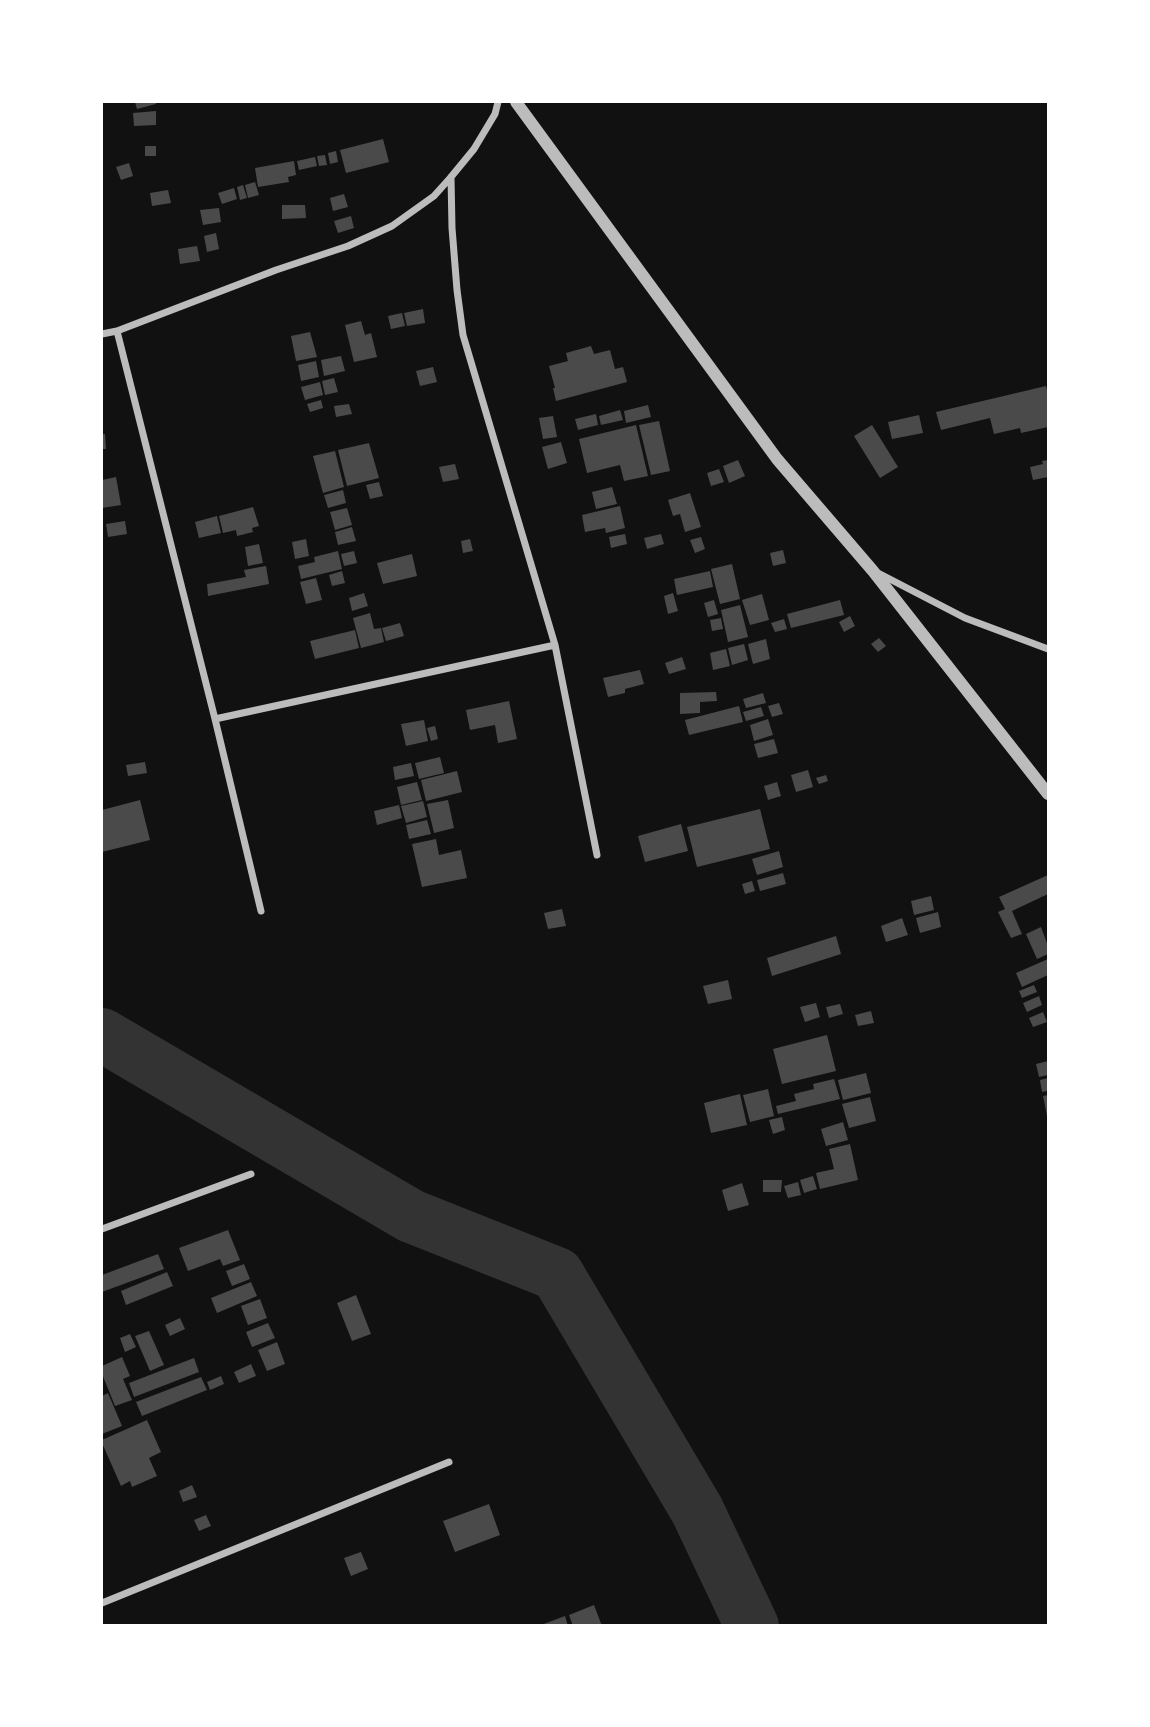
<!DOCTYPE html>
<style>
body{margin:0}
#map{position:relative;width:1150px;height:1727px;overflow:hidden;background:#111;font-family:"Sofia Sans Condensed",sans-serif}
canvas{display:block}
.frame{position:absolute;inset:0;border:103px solid #fff;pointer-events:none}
</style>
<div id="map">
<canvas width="1150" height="1727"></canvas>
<div class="frame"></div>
</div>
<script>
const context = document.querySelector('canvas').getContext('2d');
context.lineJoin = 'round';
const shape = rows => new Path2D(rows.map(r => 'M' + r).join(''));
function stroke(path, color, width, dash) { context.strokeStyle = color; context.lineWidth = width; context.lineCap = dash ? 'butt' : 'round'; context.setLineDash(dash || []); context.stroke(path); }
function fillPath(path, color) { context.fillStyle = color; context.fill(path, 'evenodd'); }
stroke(shape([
 [102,1035,411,1216,557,1274,697,1510,752,1626]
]), '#333', 54);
fillPath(shape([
 [135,102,156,102,156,104,137,109],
 [156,111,156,125,134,126,133,113],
 [383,139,389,162,346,173,340,150],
 [145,146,156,146,156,156,145,156],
 [336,151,338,162,330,164,328,153],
 [325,155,327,165,319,166,317,156],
 [315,157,317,166,299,170,297,161],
 [294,161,296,175,288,177,289,182,258,187,255,168],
 [129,163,133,176,121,180,116,167],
 [255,182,259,195,248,198,245,185],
 [243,185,247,198,240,200,237,187],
 [234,188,237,199,222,204,218,193],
 [168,190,171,203,152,206,150,193],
 [344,194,348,207,333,211,330,198],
 [282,205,305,205,306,218,282,219],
 [219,208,221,222,203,225,200,210],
 [351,216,354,228,338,233,334,221],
 [216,233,219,249,207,252,204,236],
 [197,246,200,261,180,264,178,249],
 [423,309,425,323,407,326,404,313],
 [402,313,405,326,391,329,388,316],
 [361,321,365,335,371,333,377,357,354,362,345,325],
 [310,332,317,357,296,361,291,336],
 [591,346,594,354,610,350,615,369,623,367,627,382,556,401,553,388,555,388,549,366,568,361,566,353],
 [341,356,345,371,324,376,321,360],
 [316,361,319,377,301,381,298,365],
 [433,367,437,382,420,386,416,371],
 [334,378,338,392,325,395,322,381],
 [320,382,323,395,305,400,301,387],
 [1046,386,1048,395,1048,427,1021,433,1020,428,994,434,990,418,941,430,936,412],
 [321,400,323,408,310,412,307,404],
 [349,404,352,414,336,417,334,406],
 [648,405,651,417,626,423,624,411],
 [620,410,623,420,601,425,599,416],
 [596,414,598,425,578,430,575,419],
 [919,415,923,433,892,439,888,422],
 [553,416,557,437,543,439,539,418],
 [659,421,670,471,651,475,639,425],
 [636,425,648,476,624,481,620,465,587,473,579,439],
 [872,425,898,467,880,478,854,436],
 [102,434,105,434,106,449,102,449],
 [561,442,567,463,548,469,542,447],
 [369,443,379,478,347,486,338,450],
 [335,451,344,487,323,493,313,456],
 [738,460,745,476,729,483,723,466],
 [1048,460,1048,477,1033,480,1030,467,1043,464,1042,461],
 [455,464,459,479,443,482,439,467],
 [719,469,724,482,711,486,707,473],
 [116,477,121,505,102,508,102,480],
 [379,482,383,496,370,499,366,485],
 [612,487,617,504,596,509,592,492],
 [343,490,346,503,328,508,324,495],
 [690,493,701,527,685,532,680,514,673,516,668,500],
 [620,506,625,528,606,533,605,528,585,532,582,515],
 [253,507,259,526,252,528,253,532,237,536,236,530,223,533,219,516],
 [347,508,352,525,335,530,330,512],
 [217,516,221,533,199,538,195,522],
 [125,521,127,534,108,537,106,524],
 [352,527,356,541,338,545,335,532],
 [625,534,627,544,611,548,609,537],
 [661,534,664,544,647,549,644,538],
 [701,537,705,549,695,553,690,540],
 [306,539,309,556,295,559,292,542],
 [470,539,473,551,463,553,461,541],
 [259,544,263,563,248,566,245,547],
 [783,550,786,563,773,566,770,553],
 [338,551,342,569,301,579,298,566,315,562,314,557],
 [354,551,357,563,344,566,341,554],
 [412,554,417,576,383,584,377,563],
 [732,564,740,599,720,604,711,569],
 [266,566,269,584,208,596,207,584,246,577,244,570],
 [342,571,345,583,332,586,329,575],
 [710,571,713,587,677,595,674,579],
 [316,578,322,600,306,604,300,582],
 [364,593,368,606,352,611,349,598],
 [673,593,678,611,668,614,664,596],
 [762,594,769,620,750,625,742,600],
 [714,600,718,614,708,617,704,603],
 [840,600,844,615,791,628,787,614],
 [740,605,748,637,728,642,721,610],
 [370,613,374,629,381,628,384,642,361,648,353,618],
 [850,616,855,626,844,632,839,622],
 [721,618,723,629,712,631,710,620],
 [784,619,787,629,775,632,771,623],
 [400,623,404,636,386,641,382,628],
 [355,630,359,648,315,659,310,641],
 [879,638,886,646,878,652,871,644],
 [766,639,770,659,753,664,748,644],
 [744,644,748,660,732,665,728,648],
 [726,649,730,666,713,670,710,653],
 [682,657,686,669,669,674,665,663],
 [640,670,644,684,625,689,625,693,608,697,603,678],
 [716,692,717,701,700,702,700,713,680,714,680,693],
 [763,693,766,703,746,708,743,699],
 [509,701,517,739,498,743,495,725,470,730,466,710],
 [779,703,783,714,772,717,768,706],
 [739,706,743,722,689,735,685,720],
 [761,707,764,716,746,721,743,712],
 [768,719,773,735,754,741,750,725],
 [424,720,428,741,406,746,401,724],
 [435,726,438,739,431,741,427,728],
 [774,739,778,753,758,758,754,744],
 [440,757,444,773,419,779,415,763],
 [145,762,147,773,128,776,126,765],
 [411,763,414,776,395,780,393,767],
 [808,770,813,787,796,792,791,775],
 [457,771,462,792,426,801,421,780],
 [826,775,828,781,819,784,816,778],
 [417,782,422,800,401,805,397,787],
 [777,782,781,796,768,800,764,786],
 [140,800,150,840,102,852,102,810],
 [448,800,454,828,434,833,427,804],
 [423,801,427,817,406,823,401,806],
 [399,805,402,818,377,825,374,811],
 [760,809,770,849,697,867,687,827],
 [427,820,431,834,409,839,406,825],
 [681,824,688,851,645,862,638,836],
 [436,839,439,855,461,850,467,878,422,887,412,844],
 [779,851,783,867,757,875,752,859],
 [783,873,786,884,760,891,757,880],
 [1048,875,1048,894,1012,911,1022,934,1011,938,998,912,1005,909,999,897],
 [752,881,755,891,745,894,742,884],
 [931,896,934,910,914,915,911,901],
 [562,909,566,926,548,929,544,913],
 [938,912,941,927,920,933,916,918],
 [902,918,908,935,886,942,881,926],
 [1041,927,1048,946,1048,954,1037,959,1026,934],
 [836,936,841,954,772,976,767,958],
 [1048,959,1048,975,1022,987,1016,973],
 [728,980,732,999,708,1004,703,986],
 [1034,985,1037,992,1022,998,1019,991],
 [1039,996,1042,1005,1027,1012,1023,1003],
 [816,1003,820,1017,805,1022,800,1007],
 [840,1004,843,1014,829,1018,826,1007],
 [871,1011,874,1023,858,1026,855,1015],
 [1043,1012,1047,1022,1033,1027,1029,1018],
 [827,1035,836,1071,782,1084,773,1049],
 [1048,1061,1048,1075,1039,1077,1036,1064],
 [866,1073,871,1093,843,1100,838,1080],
 [1048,1078,1048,1091,1042,1092,1040,1080],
 [834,1079,840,1099,778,1114,776,1106,796,1101,794,1094,814,1089,813,1084],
 [768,1089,774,1116,750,1122,743,1095],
 [740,1094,747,1125,711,1133,704,1103],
 [1048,1095,1048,1116,1047,1116,1043,1096],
 [870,1097,876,1121,849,1128,842,1104],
 [782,1117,785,1130,773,1134,769,1120],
 [843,1122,848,1140,826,1146,821,1129],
 [850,1144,858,1180,820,1189,816,1173,834,1169,829,1149],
 [813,1176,817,1189,804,1193,800,1180],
 [763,1180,782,1180,781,1192,763,1192],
 [798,1182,801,1195,788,1198,784,1186],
 [742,1183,749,1205,728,1211,722,1190],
 [228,1230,240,1260,223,1266,220,1259,188,1271,179,1248],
 [158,1254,164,1269,102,1292,102,1275],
 [244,1264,250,1279,232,1286,226,1271],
 [167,1272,173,1286,126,1305,121,1291],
 [251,1282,257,1296,217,1313,211,1298],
 [356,1295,371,1334,352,1341,337,1303],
 [260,1299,267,1318,248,1325,241,1306],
 [180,1318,185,1329,170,1336,165,1325],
 [268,1323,275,1338,252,1347,246,1332],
 [149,1331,164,1365,150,1371,135,1336],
 [130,1334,136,1347,125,1352,120,1338],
 [277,1342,285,1364,267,1371,258,1350],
 [122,1357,130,1376,123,1379,132,1400,115,1406,102,1374,102,1366],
 [194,1358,199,1372,134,1397,129,1383],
 [251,1364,256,1376,239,1383,234,1372],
 [221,1376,224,1384,210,1390,207,1382],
 [201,1377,207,1390,142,1416,136,1402],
 [108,1393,122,1426,102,1434,102,1396],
 [147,1420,161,1452,149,1458,157,1476,132,1487,130,1481,121,1486,102,1443,102,1440],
 [192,1485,197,1497,183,1502,179,1491],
 [489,1504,500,1535,455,1552,443,1521],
 [206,1515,211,1526,199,1531,194,1520],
 [361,1552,368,1569,351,1576,344,1558],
 [594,1605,602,1626,573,1626,569,1615],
 [565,1616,568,1626,541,1626,541,1625]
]), '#4a4a4a');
stroke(shape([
 [451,177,452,228,457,290,463,335,555,645,597,855],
 [117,331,215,719,261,911],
 [102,334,117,331,276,270,348,246,392,226,434,196,451,177,474,149,495,114,498,102],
 [880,574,965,618,1048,649],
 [215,719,555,645],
 [102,1229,251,1174],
 [102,1603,449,1462]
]), '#bcbcbc', 7);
stroke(shape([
 [516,102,777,459,873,571,1048,794]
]), '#bcbcbc', 12);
</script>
